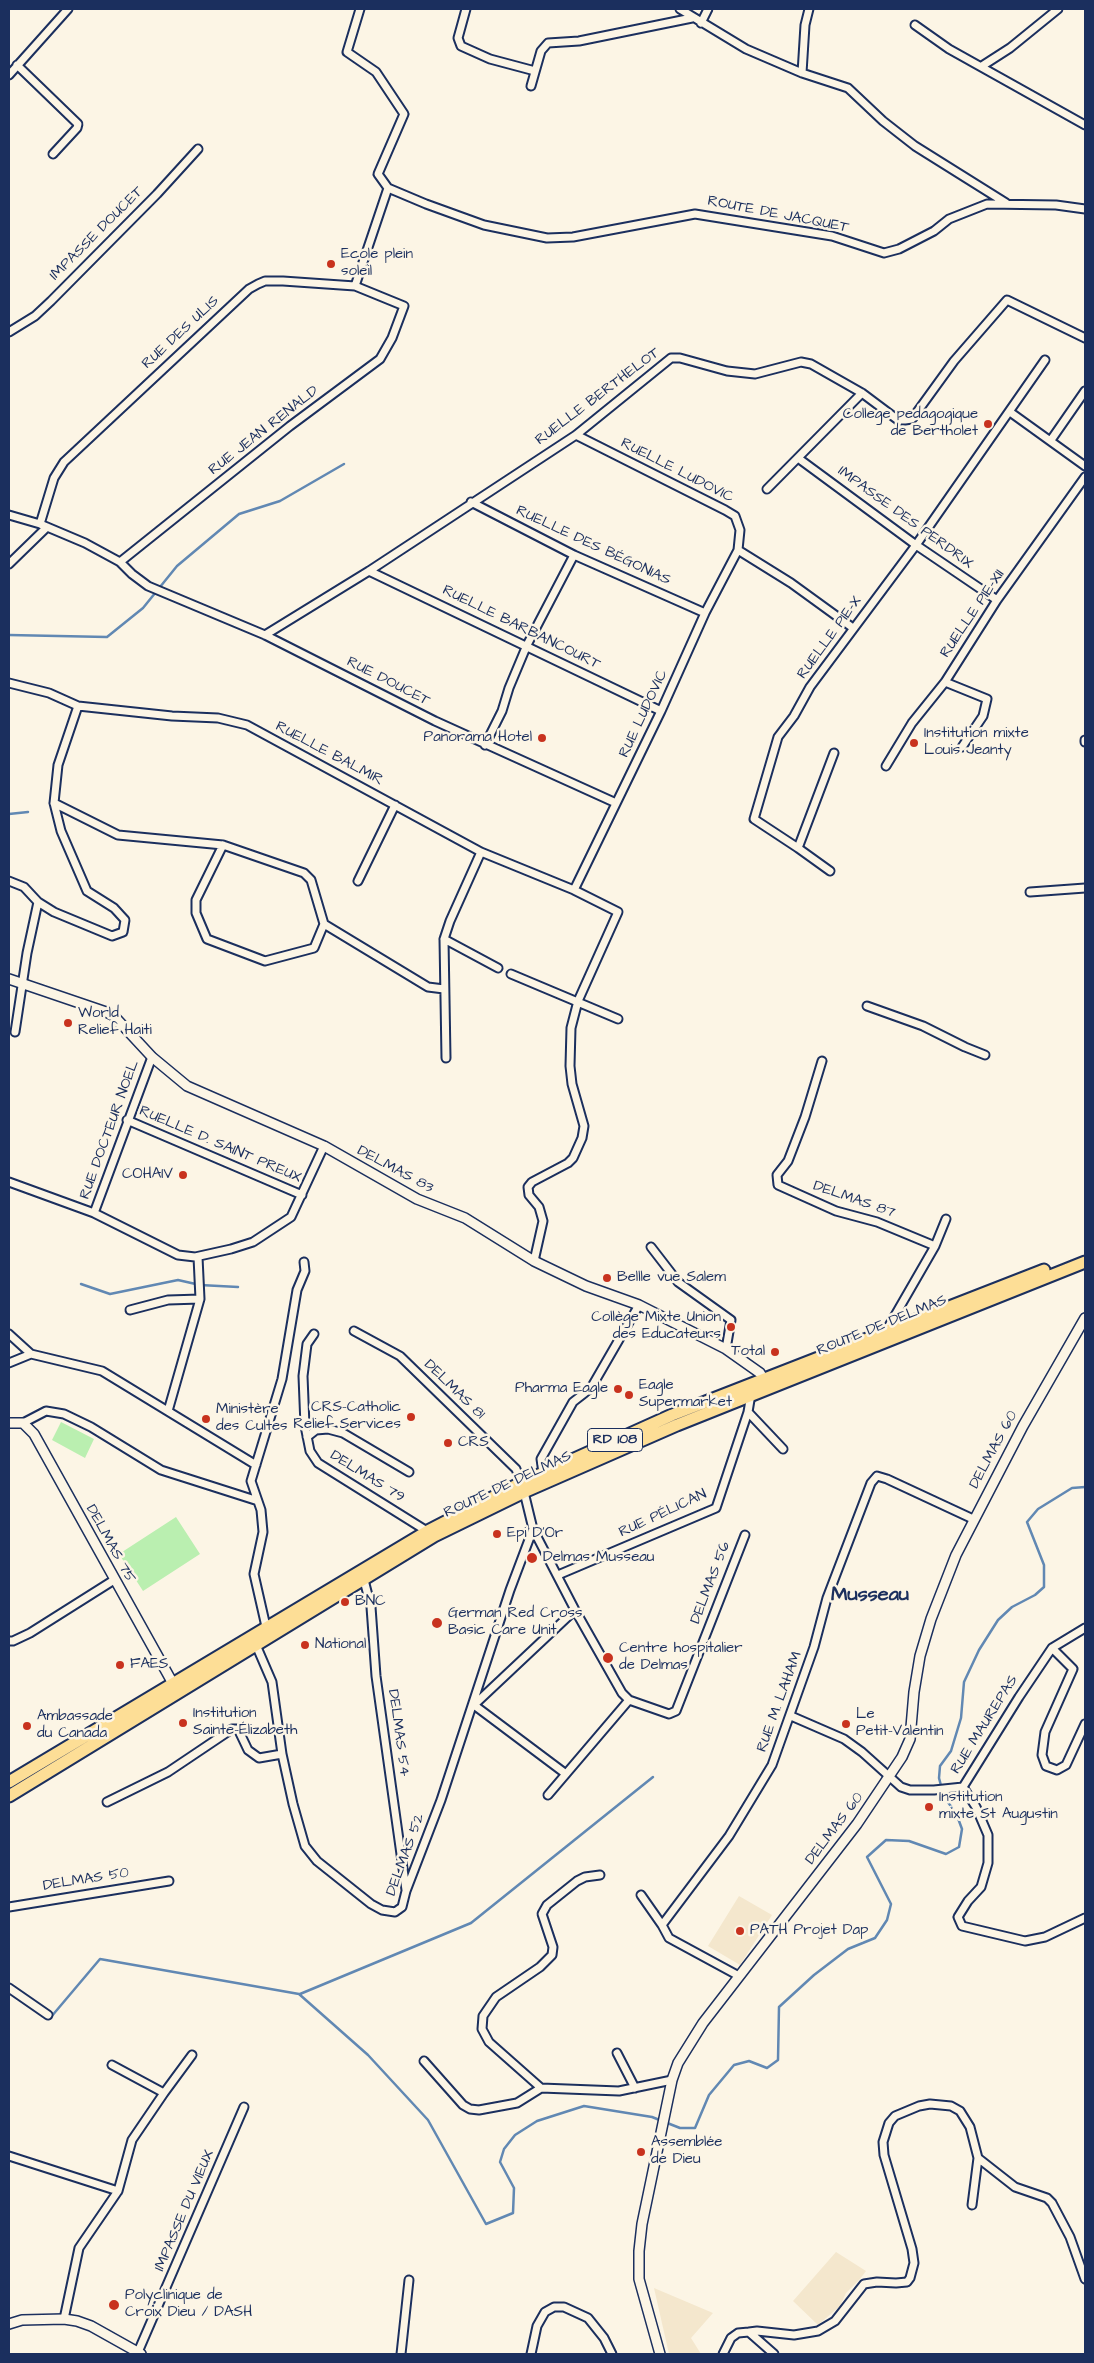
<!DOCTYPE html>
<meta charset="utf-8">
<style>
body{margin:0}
#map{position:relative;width:1094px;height:2363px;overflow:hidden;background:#fcf5e5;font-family:"Architects Daughter",sans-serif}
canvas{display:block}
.frame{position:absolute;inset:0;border:10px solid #1b2f5e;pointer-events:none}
</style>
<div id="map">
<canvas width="1094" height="2363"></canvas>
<div class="frame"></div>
</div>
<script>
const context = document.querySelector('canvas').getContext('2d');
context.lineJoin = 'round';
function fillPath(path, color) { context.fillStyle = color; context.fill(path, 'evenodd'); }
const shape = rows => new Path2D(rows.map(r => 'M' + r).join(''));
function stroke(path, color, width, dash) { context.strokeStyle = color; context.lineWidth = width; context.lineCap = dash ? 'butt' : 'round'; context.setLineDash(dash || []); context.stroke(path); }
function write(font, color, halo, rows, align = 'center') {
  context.font = font + ' "Architects Daughter",sans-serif'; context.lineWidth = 5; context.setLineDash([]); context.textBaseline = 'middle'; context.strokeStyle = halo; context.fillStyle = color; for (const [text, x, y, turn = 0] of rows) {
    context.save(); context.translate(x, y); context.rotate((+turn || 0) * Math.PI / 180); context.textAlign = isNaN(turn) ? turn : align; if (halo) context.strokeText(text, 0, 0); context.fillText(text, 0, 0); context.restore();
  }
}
fillPath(shape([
 [739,1896,772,1915,740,1965,708,1946],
 [836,2252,866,2271,860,2279,846,2293,840,2306,818,2325,793,2301],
 [654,2288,713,2313,691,2338,701,2354,669,2354]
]), '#f4e7cd');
fillPath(shape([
 [61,1422,94,1439,85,1458,52,1440],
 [176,1517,200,1554,143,1591,119,1554]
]), '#baefb0');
stroke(shape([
 [9,635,107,637,143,608,177,566,239,514,280,501,344,464],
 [9,814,28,812],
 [81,1284,110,1294,178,1280,200,1285,238,1287],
 [300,1994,471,1923,653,1777],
 [49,2015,51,2017,100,1959,299,1994,368,2055,428,2120,486,2224,513,2213,514,2188,500,2162,504,2149,515,2135,537,2121,584,2106,652,2117,680,2128,695,2128,709,2095,734,2065,749,2061,767,2068,778,2060,779,2007,814,1975,848,1949,875,1938,887,1920,891,1904,867,1857,886,1840,909,1841,946,1854,959,1847,962,1829,956,1813,944,1797,939,1778,940,1766,951,1751,961,1718,964,1682,979,1650,998,1620,1012,1607,1035,1595,1044,1587,1044,1565,1027,1522,1038,1509,1072,1488,1085,1487]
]), '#6188b3', 2.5);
const minor = shape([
 [360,9,347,52,376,72,404,114,378,174,388,188,426,204,484,225,547,238,573,237,695,214,832,236,884,253,899,249,934,231,949,219,987,204,1056,205,1085,209],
 [466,9,458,38,461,46,490,59,535,71],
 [680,9,746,49,802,73,848,88,883,121,915,146,1006,203],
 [701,23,708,9],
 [915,25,949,49,1085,125],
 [17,65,78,124,77,128,53,154],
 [982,66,1010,48,1058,9],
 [802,73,805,25,809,9],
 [9,75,68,9],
 [531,86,541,51,548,43,579,41,692,18],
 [355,286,388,188],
 [9,332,35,316,51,301,157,194,198,149],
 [1010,412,1085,466],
 [1051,440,1085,391],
 [798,458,916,545,997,600],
 [767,489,862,393],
 [471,502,574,555,705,613],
 [9,515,40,524,85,543,120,562,132,574,148,586,265,635,435,721,616,803],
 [40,524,54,478,64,462,249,289,258,284,265,281,283,281,355,286,404,306,392,338,380,359,290,426,120,562],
 [738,550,791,583,853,628],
 [9,564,47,527],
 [369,571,661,711],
 [265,635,369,571,576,435,671,358,680,358,727,371,755,374,801,362,811,364,862,393,898,420,905,420,912,419,954,361,1007,300,1085,338],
 [945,682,987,699,983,716,962,747],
 [9,683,49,693,78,706,172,716,218,718,247,725,481,852,574,890,618,912,578,1001,571,1028,570,1066,572,1084,584,1126,582,1138,573,1158,568,1163,532,1182,528,1187,529,1195,539,1207,543,1221,534,1261],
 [1085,742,1085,740],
 [485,745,502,711,509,688,527,645,574,555],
 [834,753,798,848,754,819,778,737,794,716,810,687,916,545,1045,360],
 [886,766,912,723,945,682,997,600,1085,477],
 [54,803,118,835,223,845,304,873,311,880,324,924,428,987,444,989],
 [223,845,196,900,196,913,207,939,265,961,314,948,324,924],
 [798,848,830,871],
 [9,881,24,887,38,902,54,912,112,936,123,932,125,920,114,908,87,891,61,831,54,803,58,765,78,706],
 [358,881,395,805],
 [574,890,661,711,705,613,738,550,740,530,735,516,725,510,576,435],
 [1030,892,1085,888],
 [444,939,498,968],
 [511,974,618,1019],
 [867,1006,923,1026,965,1047,985,1055],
 [15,1032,27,953,38,902],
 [446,1058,444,939,450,921,481,852],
 [822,1061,805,1117,788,1161,777,1175,778,1185,836,1211,877,1222,935,1246],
 [127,1120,302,1195],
 [9,1182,94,1213,178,1255,195,1257,231,1249,253,1242,291,1217,324,1146],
 [94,1213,152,1057],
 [651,1247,678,1282,731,1320,726,1349],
 [130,1310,168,1300,200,1299],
 [354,1331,400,1356,516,1469,521,1483],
 [886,1331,935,1246,946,1219],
 [9,1334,31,1354,9,1363],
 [314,1334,307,1344,303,1376,305,1426,310,1451,318,1463,430,1533],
 [31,1354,102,1371,256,1465],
 [751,1394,748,1412,783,1449],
 [168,1411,200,1299,198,1257],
 [23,1423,46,1411,64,1414,91,1427,161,1470,255,1500],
 [307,1437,316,1430,328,1429,343,1433,409,1472],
 [543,1473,541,1459,573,1402,591,1388,639,1305],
 [524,1492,533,1529,575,1610,622,1693,629,1700,669,1714,676,1711,745,1535],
 [558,1575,716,1508,748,1412],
 [364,1580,371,1607,376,1676,406,1890],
 [267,1631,254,1574,263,1532,261,1510,251,1481,282,1379,297,1290,305,1271,304,1262],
 [9,1641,13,1641,30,1633,114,1580],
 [256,1645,272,1682,282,1754,293,1804,305,1846,317,1861,371,1904,382,1910,395,1912,402,1907,406,1891,441,1800,510,1590,533,1529],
 [1052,1648,1073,1669,1045,1732,1042,1755,1046,1766,1057,1770,1066,1765,1085,1724],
 [791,1716,844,1739,862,1752,901,1787,910,1790,934,1790,963,1787],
 [566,1774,474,1705,575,1610],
 [963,1787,976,1807,988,1835,988,1863,981,1887,968,1901,958,1917,962,1926,1025,1941,1045,1937,1085,1918],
 [963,1787,1019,1697,1052,1648,1085,1628],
 [548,1795,629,1700],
 [107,1802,168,1772,232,1729,238,1729,248,1750,259,1758,282,1754],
 [641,1895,662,1925],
 [9,1907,169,1881],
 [739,1976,669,1938,662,1925,729,1836,772,1765,814,1647,827,1598,871,1483,877,1476,887,1479,973,1519],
 [9,1988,48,2015],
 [617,2053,635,2088],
 [424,2061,463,2105,470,2109,479,2110,517,2103,541,2088,619,2091,672,2080],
 [541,2088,489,2042,482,2029,483,2016,496,1997,540,1967,552,1955,553,1947,542,1914,547,1905,577,1881,585,1877,600,1875],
 [164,2093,192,2055],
 [9,2156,118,2191],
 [972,2205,978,2158],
 [64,2319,79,2248,118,2191,132,2140,164,2093,112,2065],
 [749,2332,757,2331,794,2335,818,2331,835,2321,864,2284,877,2282,896,2283,907,2282,910,2278,914,2263,912,2249,884,2155,883,2142,889,2123,895,2116,919,2106,930,2104,951,2106,960,2111,970,2127,978,2158,1015,2187,1047,2198,1052,2203,1070,2237,1085,2279],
 [138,2352,244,2107],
 [401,2354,409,2280],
 [531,2354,537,2326,545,2312,554,2307,564,2307,588,2318,604,2338,612,2354],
 [723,2354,731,2338,738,2333,749,2332,774,2354]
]);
const tertiary = shape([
 [9,979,106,1012,114,1016,152,1057,187,1086,324,1146,417,1199,465,1218,534,1261,586,1286,639,1305,726,1349,760,1373,766,1383],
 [9,1423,23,1423,34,1434,176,1689],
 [9,2324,22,2320,64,2319,77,2321,91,2326,141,2354],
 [660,2354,639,2279,639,2251,642,2224,672,2080,678,2063,703,2023,857,1824,902,1757,910,1739,914,1692,920,1656,931,1619,956,1555,1023,1426,1085,1318]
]);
const primary = shape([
 [9,1782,428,1531,521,1483,672,1415,1044,1270],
 [9,1796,434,1536,524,1492,677,1425,1085,1262]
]);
stroke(minor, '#1b2f5e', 11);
stroke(tertiary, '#1b2f5e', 12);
stroke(primary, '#1b2f5e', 15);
stroke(minor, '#fcf5e5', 7);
stroke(tertiary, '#fcf5e5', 9);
stroke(primary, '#fdde96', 11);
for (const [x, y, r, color] of [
 [331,264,5,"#c8321e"],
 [988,424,5,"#c8321e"],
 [542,738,5,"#c8321e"],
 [914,743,5,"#c8321e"],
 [68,1023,5,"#c8321e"],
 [183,1175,5,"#c8321e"],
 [607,1278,5,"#c8321e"],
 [731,1327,5,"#c8321e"],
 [775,1352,5,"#c8321e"],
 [618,1389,5,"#c8321e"],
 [629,1395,5,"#c8321e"],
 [411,1417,5,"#c8321e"],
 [206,1419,5,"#c8321e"],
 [448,1443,5,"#c8321e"],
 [497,1534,5,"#c8321e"],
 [532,1558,6,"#c8321e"],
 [345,1602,5,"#c8321e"],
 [437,1623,6,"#c8321e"],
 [305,1645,5,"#c8321e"],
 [608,1658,6,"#c8321e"],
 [120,1665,5,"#c8321e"],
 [183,1723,5,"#c8321e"],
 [846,1724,5,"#c8321e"],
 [27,1726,5,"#c8321e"],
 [929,1807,5,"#c8321e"],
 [740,1931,5,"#c8321e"],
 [641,2152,5,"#c8321e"],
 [114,2305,6,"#c8321e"]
]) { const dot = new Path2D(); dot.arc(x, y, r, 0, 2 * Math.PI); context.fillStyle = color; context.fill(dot); stroke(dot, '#fcf5e5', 2); }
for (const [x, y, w] of [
 [615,1440,55]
]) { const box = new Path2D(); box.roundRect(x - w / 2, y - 11.5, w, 23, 4); context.fillStyle = '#fcf5e5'; context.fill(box); stroke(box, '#1b2f5e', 1); }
write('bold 14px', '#1b2f5e', null, [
 ["RD 108",615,1440]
]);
write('15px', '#1b2f5e', '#fcf5e5', [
 ["ROUTE DE JACQUET",778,215,11],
 ["IMPASSE DOUCET",97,234,-45],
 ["RUE DES ULIS",181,333,-43],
 ["RUELLE BERTHELOT",598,397,-37],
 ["RUE JEAN RENALD",264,431,-38],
 ["RUELLE LUDOVIC",677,471,27],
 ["IMPASSE DES PERDRIX",905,518,36],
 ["RUELLE DES BÉGONIAS",593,546,25],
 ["RUELLE PIE-XII",973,614,-56],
 ["RUELLE BARBANCOURT",521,628,26],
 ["RUELLE PIE-X",830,638,-54],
 ["RUE DOUCET",388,682,27],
 ["RUE LUDOVIC",644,714,-65],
 ["RUELLE BALMIR",329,754,28],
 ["RUE DOCTEUR NOEL",110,1130,-70],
 ["RUELLE D. SAINT PREUX",220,1145,23],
 ["DELMAS 83",395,1170,28],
 ["DELMAS 87",854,1200,19],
 ["ROUTE DE DELMAS",882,1326,-22],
 ["DELMAS 81",454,1390,44],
 ["DELMAS 60",994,1450,-62],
 ["DELMAS 79",367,1477,32],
 ["ROUTE DE DELMAS",508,1485,-25],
 ["RUE PÉLICAN",663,1514,-25],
 ["DELMAS 75",110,1544,61],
 ["DELMAS 56",711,1583,-69],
 ["RUE M. LAHAM",780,1702,-70],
 ["RUE MAUREPAS",985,1725,-58],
 ["DELMAS 54",398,1733,82],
 ["DELMAS 60",835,1829,-53],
 ["DELMAS 52",406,1855,-70],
 ["DELMAS 50",86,1880,-9],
 ["IMPASSE DU VIEUX",185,2211,-67]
]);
write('15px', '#1b2f5e', '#fcf5e5', [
 ["Ecole plein",341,255],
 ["soleil",341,272],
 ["College pedagogique",978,415,"right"],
 ["de Bertholet",978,432,"right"],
 ["Institution mixte",924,734],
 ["Louis Jeanty",924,751],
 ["Panorama Hotel",532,738,"right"],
 ["World",78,1014],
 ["Relief Haiti",78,1031],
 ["COHAIV",173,1175,"right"],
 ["Bellle vue Salem",617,1278],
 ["Collège Mixte Union",721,1318,"right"],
 ["des Educateurs",721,1335,"right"],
 ["Total",765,1352,"right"],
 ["Eagle",639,1386],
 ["Supermarket",639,1403],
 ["Pharma Eagle",608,1389,"right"],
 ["CRS-Catholic",401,1408,"right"],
 ["Relief Services",401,1425,"right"],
 ["Ministère",216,1410],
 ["des Cultes",216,1427],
 ["CRS",458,1443],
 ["Epi D'Or",507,1534],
 ["Delmas Musseau",543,1558],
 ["BNC",355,1602],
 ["German Red Cross",448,1614],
 ["Basic Care Unit",448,1631],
 ["National",315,1645],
 ["Centre hospitalier",619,1649],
 ["de Delmas",619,1666],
 ["FAES",130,1665],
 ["Institution",193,1714],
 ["Sainte-Élizabeth",193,1731],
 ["Le",856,1715],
 ["Petit-Valentin",856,1732],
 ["Ambassade",37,1717],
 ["du Canada",37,1734],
 ["Institution",939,1798],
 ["mixte St Augustin",939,1815],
 ["PATH Projet Dap",750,1931],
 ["Assemblée",651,2143],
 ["de Dieu",651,2160],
 ["Polyclinique de",125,2296],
 ["Croix Dieu / DASH",125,2313]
], 'left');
write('bold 20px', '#1b2f5e', '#fcf5e5', [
 ["Musseau",870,1596]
]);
</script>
